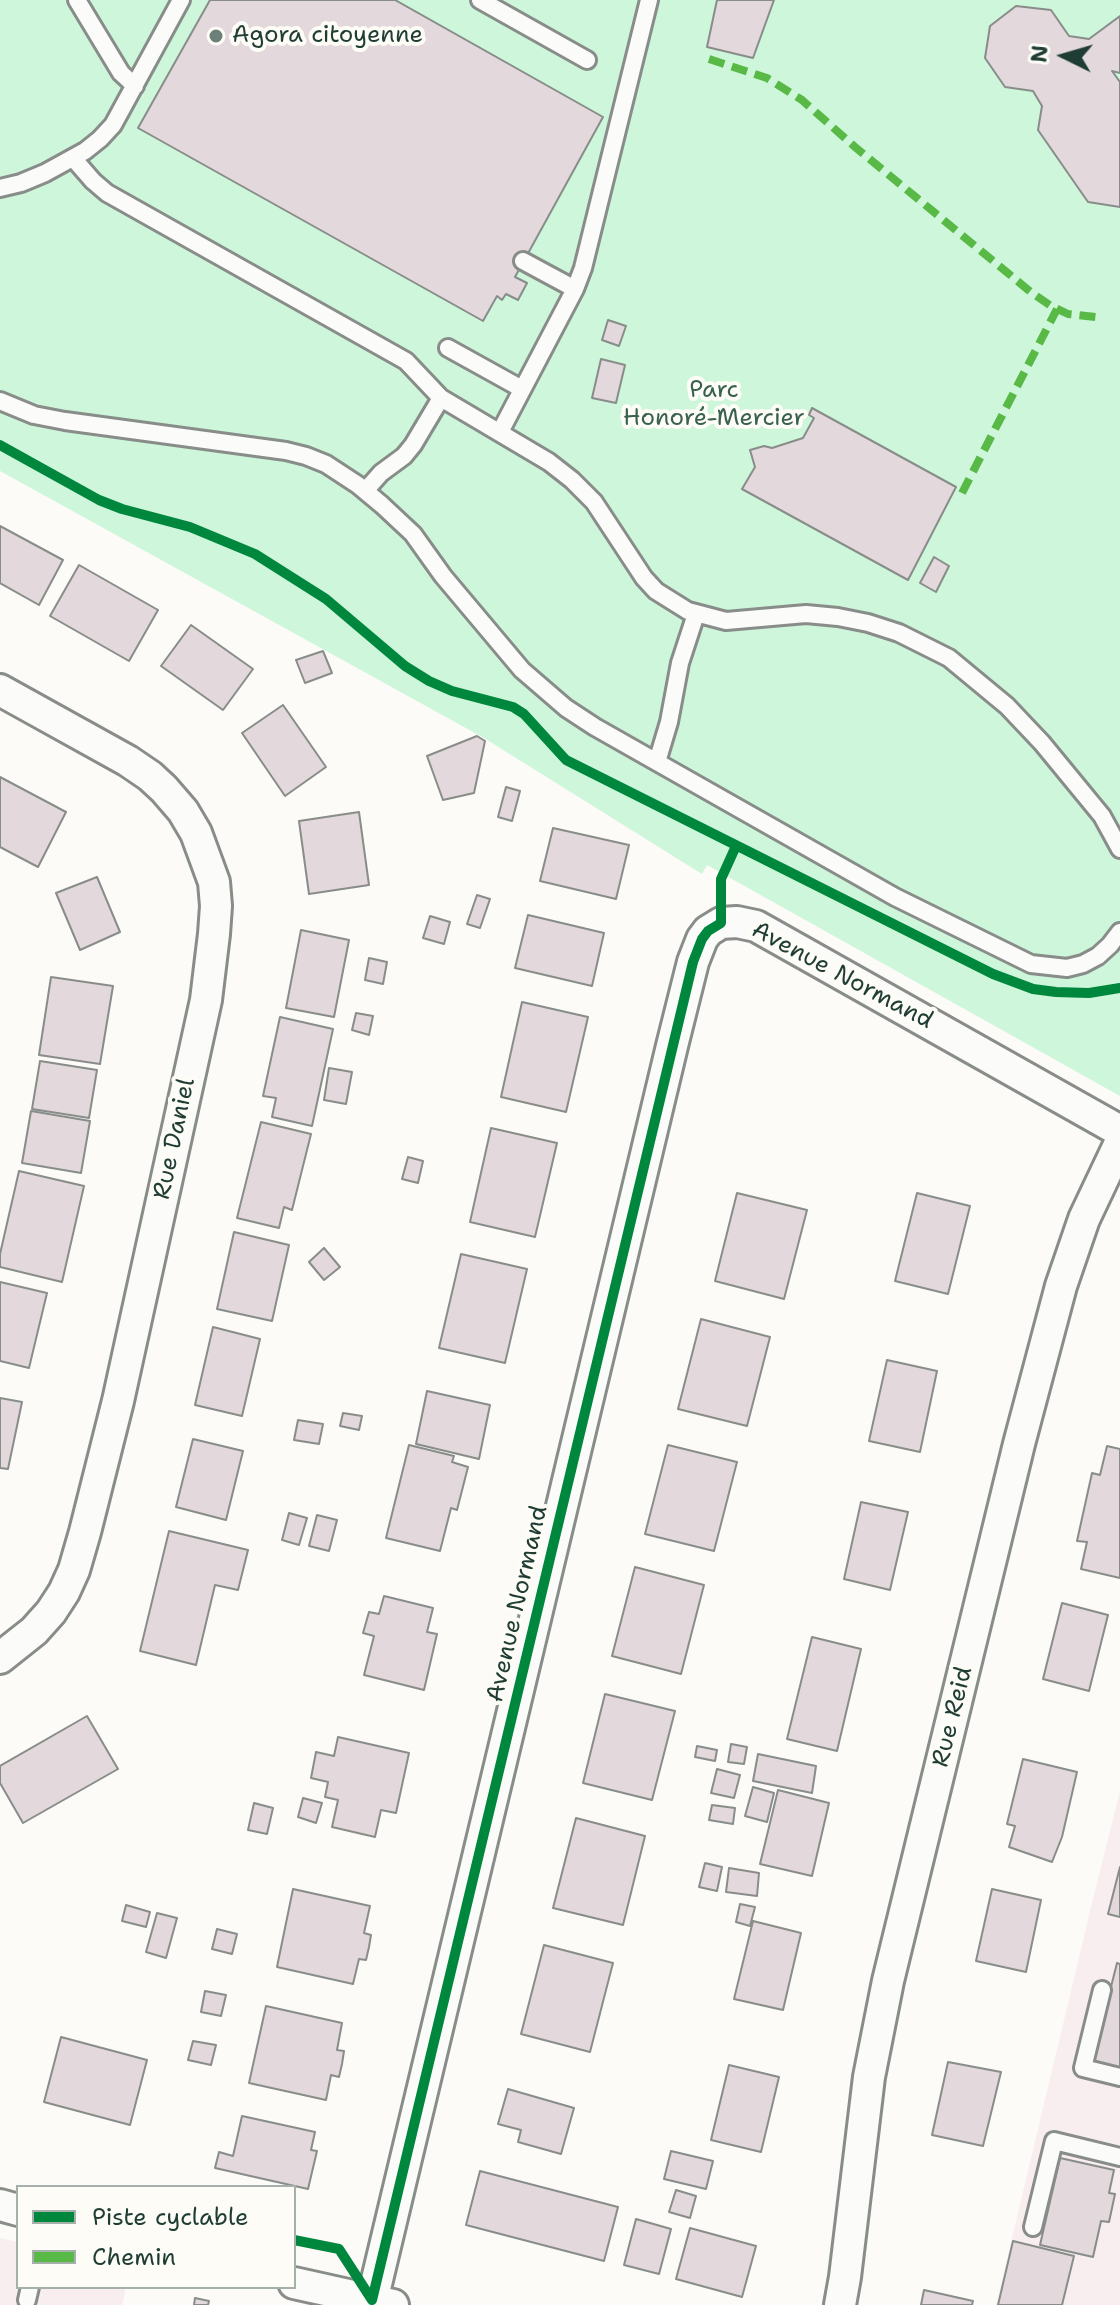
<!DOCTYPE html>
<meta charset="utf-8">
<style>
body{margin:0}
#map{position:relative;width:1120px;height:2305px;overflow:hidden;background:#fcfbf8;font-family:"Shantell Sans",sans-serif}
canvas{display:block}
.legend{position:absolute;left:16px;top:2185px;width:280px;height:104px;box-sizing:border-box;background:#fdfcf7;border:2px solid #a4b0a9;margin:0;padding:10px 14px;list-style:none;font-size:24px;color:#1f3d34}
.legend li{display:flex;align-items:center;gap:16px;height:40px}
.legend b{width:40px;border:2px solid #a4b0a9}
.north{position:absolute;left:1024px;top:16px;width:80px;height:80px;-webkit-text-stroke:6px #fdfcf7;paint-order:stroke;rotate:275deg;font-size:22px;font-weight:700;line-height:32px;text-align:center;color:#1f3d34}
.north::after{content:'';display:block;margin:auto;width:28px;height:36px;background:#1f3d34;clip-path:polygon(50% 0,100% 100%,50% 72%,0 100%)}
</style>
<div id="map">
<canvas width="1120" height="2305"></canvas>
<ul class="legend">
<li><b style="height:10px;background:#00873e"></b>Piste cyclable</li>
<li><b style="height:10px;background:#58b947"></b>Chemin</li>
</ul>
<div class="north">N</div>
</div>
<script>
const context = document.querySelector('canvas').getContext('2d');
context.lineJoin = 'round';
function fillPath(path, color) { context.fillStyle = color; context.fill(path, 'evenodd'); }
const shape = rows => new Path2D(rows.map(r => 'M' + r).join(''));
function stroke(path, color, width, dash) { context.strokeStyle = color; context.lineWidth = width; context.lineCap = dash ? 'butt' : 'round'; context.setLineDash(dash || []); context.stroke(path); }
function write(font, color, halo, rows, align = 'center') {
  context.font = font + ' "Shantell Sans",sans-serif'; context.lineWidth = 8; context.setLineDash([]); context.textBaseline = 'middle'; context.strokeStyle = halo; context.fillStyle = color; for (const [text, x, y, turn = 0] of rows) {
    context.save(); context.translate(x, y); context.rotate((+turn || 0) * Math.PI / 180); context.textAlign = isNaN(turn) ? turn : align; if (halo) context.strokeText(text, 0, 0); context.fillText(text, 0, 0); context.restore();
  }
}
fillPath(shape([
 [1120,1791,1120,2305,996,2305,1091,1907],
 [0,2238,18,2242,18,2287,126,2287,122,2305,0,2305]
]), '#f8eeef');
fillPath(shape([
 [0,0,1120,0,1120,1096,707,865,702,874,484,738,0,471]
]), '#cef6da');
const building = shape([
 [210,0,395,0,603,117,515,277,527,283,518,300,506,294,502,300,497,296,483,321,138,128,210,0],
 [717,0,774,0,753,58,707,47,717,0],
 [1016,6,1051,10,1069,36,1089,39,1120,16,1120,73,1112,71,1120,82,1120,207,1088,202,1038,130,1042,106,1033,91,1005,87,985,58,990,26,1016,6],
 [608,320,626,326,619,346,602,340,608,320],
 [601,359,625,365,616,403,592,398,601,359],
 [812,408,956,487,908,580,742,489,755,467,750,450,764,446,772,448,803,438,814,418,809,415,812,408],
 [0,526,63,560,39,605,0,583,0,526],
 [934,557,949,566,936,592,920,583,934,557],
 [79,565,158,610,129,661,50,616,79,565],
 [191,625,253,669,223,710,161,666,191,625],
 [323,651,332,673,305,683,296,660,323,651],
 [283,705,326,767,285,796,242,733,283,705],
 [477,736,485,741,474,793,443,800,427,756,477,736],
 [0,777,66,812,38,867,0,847,0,777],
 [506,787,520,791,512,821,498,817,506,787],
 [359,812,369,885,309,894,299,821,359,812],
 [553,828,629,845,616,899,540,881,553,828],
 [97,877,120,932,80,950,56,893,97,877],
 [477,895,490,899,480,928,467,924,477,895],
 [528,915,604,933,592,986,515,968,528,915],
 [430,916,450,922,444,944,423,938,430,916],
 [301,930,349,940,334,1017,286,1008,301,930],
 [369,958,387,962,383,984,365,980,369,958],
 [51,977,113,986,100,1064,39,1055,51,977],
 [522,1002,588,1017,566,1112,501,1097,522,1002],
 [356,1013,373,1016,369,1035,352,1030,356,1013],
 [280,1017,333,1029,312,1126,272,1117,276,1098,263,1096,280,1017],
 [40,1061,97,1070,89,1118,32,1109,40,1061],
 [329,1068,352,1072,346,1104,324,1100,329,1068],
 [31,1111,90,1121,81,1173,22,1163,31,1111],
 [261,1122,311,1134,292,1210,284,1207,279,1228,237,1218,261,1122],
 [491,1128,557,1143,535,1237,470,1222,491,1128],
 [408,1157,423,1161,418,1183,402,1179,408,1157],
 [19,1171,84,1186,62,1282,0,1267,0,1254,19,1171],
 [737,1193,807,1210,784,1299,715,1281,737,1193],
 [917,1193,970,1206,948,1294,895,1281,917,1193],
 [234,1232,289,1245,272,1321,217,1309,234,1232],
 [324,1248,340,1267,324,1280,309,1262,324,1248],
 [461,1254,527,1269,505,1363,439,1348,461,1254],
 [0,1282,47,1293,29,1368,0,1361,0,1282],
 [701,1319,770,1337,747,1426,678,1409,701,1319],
 [213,1327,260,1339,242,1416,195,1405,213,1327],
 [887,1360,937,1371,920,1452,869,1441,887,1360],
 [427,1391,490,1405,479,1459,416,1444,427,1391],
 [0,1398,22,1402,8,1469,0,1468,0,1398],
 [343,1413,362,1416,359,1430,340,1426,343,1413],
 [298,1420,323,1424,319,1444,294,1440,298,1420],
 [193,1439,243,1451,226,1520,176,1507,193,1439],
 [409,1445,454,1456,452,1462,468,1467,457,1510,451,1508,440,1551,386,1538,409,1445],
 [668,1445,737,1462,714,1551,645,1534,668,1445],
 [1107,1446,1120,1449,1120,1578,1081,1569,1087,1542,1077,1541,1092,1473,1100,1475,1107,1446],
 [861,1502,908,1512,890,1590,844,1579,861,1502],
 [289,1513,307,1518,299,1545,282,1540,289,1513],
 [317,1515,337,1520,329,1551,309,1546,317,1515],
 [169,1531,248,1550,238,1590,215,1585,196,1665,140,1651,169,1531],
 [635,1567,704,1585,681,1674,612,1656,635,1567],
 [384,1596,433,1608,427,1632,437,1634,424,1690,364,1675,374,1636,363,1633,369,1612,379,1614,384,1596],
 [1062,1603,1108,1615,1089,1691,1043,1679,1062,1603],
 [812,1637,861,1649,837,1751,787,1739,812,1637],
 [605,1694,675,1711,652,1800,583,1783,605,1694],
 [87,1716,118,1769,23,1823,0,1783,0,1766,87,1716],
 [338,1737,409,1753,396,1813,381,1810,375,1837,332,1827,338,1800,325,1797,328,1782,311,1778,316,1752,334,1756,338,1737],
 [731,1744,747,1747,744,1764,728,1762,731,1744],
 [697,1746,717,1750,715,1761,695,1757,697,1746],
 [758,1754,816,1766,812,1793,753,1781,758,1754],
 [1023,1759,1077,1772,1062,1837,1052,1862,1009,1847,1015,1826,1007,1824,1023,1759],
 [717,1769,740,1775,734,1798,711,1793,717,1769],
 [753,1787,774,1793,767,1822,745,1816,753,1787],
 [778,1790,829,1803,812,1876,760,1864,778,1790],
 [303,1798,322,1803,316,1823,298,1817,303,1798],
 [254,1803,273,1808,267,1834,248,1830,254,1803],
 [712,1805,735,1808,733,1824,709,1820,712,1805],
 [576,1818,645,1836,623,1925,553,1908,576,1818],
 [705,1863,722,1867,717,1891,699,1887,705,1863],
 [1120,1867,1120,1917,1108,1914,1120,1867],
 [729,1868,759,1873,757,1896,726,1892,729,1868],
 [293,1889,370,1906,364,1933,371,1935,369,1947,366,1960,359,1959,353,1984,277,1967,293,1889],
 [992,1889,1041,1900,1026,1972,976,1961,992,1889],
 [740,1904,755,1907,750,1926,736,1922,740,1904],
 [126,1905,150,1912,146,1927,122,1921,126,1905],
 [157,1913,177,1918,166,1958,146,1952,157,1913],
 [753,1921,801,1933,783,2010,734,1999,753,1921],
 [217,1929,237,1934,232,1954,212,1949,217,1929],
 [544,1945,613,1963,590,2052,521,2034,544,1945],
 [1117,1963,1120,1964,1120,2069,1092,2062,1117,1963],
 [205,1991,226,1995,221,2016,201,2012,205,1991],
 [266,2006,342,2023,337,2050,344,2051,342,2064,339,2077,331,2075,326,2100,249,2083,266,2006],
 [61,2037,147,2060,130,2125,44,2102,61,2037],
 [193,2041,216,2045,211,2065,188,2060,193,2041],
 [948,2062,1001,2072,983,2146,932,2135,948,2062],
 [729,2065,779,2077,761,2152,711,2140,729,2065],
 [508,2089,574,2108,561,2154,518,2142,521,2130,498,2124,508,2089],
 [242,2116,315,2132,311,2150,317,2151,308,2189,215,2168,219,2152,233,2156,242,2116],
 [671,2151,713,2161,706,2189,664,2179,671,2151],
 [1060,2158,1114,2170,1109,2193,1115,2194,1109,2222,1101,2221,1093,2257,1040,2245,1060,2158],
 [480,2171,618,2207,604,2261,466,2225,480,2171],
 [676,2190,696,2196,690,2218,669,2212,676,2190],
 [636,2219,671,2229,659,2274,624,2265,636,2219],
 [690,2228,756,2246,742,2297,676,2279,690,2228],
 [1013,2241,1074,2256,1062,2305,998,2305,1013,2241],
 [924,2290,973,2301,972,2305,921,2305,924,2290],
 [195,2298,209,2301,208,2305,194,2305,195,2298]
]);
fillPath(building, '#e3d8db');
stroke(building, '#888d8a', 2);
const lane = shape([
 [77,0,121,73,135,86],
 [480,0,587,60],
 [73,158,93,181,107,193,406,361,441,398,549,462,572,480,594,502,644,578,656,591,688,611,726,621,806,614,838,617,868,623,899,633,949,658,1007,706,1042,743,1102,816,1120,849],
 [0,188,21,183,45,173,85,151,100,139,113,125,181,0],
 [523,261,575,289],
 [448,348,522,389],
 [0,401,34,415,65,421,286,451,306,456,326,464,358,485,382,505,413,534,443,576,522,670,566,708,595,727,895,897,1031,964,1067,968,1083,964,1098,956,1110,945,1120,932],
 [500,432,575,289,583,268,649,0],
 [365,491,381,473,404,456,413,445,441,398],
 [657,762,669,722,680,663,696,614],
 [1102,1990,1083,2068,1120,2077],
 [1033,2227,1054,2141,1120,2157],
 [27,2300,30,2287]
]);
const street = shape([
 [0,690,128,761,150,776,164,789,183,811,196,833,214,882,216,906,214,934,206,1000,118,1401,85,1532,74,1570,64,1592,51,1612,34,1631,0,1658],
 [0,2205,18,2210],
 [294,2283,393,2305],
 [371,2305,672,1046,693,962,702,939,708,931,721,923,737,922,756,926,1120,1131],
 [840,2305,845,2277,869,2077,888,1981,1019,1444,1061,1286,1084,1219,1120,1143]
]);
stroke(lane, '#888d8a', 22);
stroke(street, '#888d8a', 36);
stroke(lane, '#fbfbf9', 16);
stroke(street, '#fbfbf9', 30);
stroke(shape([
 [709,59,767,78,802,100,855,147,1032,293,1051,306,1068,314,1096,317],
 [962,493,1057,309]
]), '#58b947', 8, [16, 8]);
stroke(shape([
 [0,445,99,500,122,509,190,527,255,554,326,599,405,666,429,681,452,691,513,707,524,714,566,760,993,974,1033,989,1056,992,1089,993,1120,988],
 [294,2240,339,2249,372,2300],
 [372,2300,693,962,702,939,708,931,721,923,721,879,736,846]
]), '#00873e', 10);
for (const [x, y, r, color] of [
 [216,36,8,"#6c8079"]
]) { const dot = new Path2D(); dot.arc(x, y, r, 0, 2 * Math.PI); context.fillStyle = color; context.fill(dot); stroke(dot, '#fdfcf7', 3); }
write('24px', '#1f3d34', '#fdfcf7', [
 ["Agora citoyenne",232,36]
], 'left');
write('24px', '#3a6150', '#fdfcf7', [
 ["Parc",714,391],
 ["Honoré-Mercier",714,419]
]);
write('24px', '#1f3d34', '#fdfcf7', [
 ["Avenue Normand",842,976,28],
 ["Rue Daniel",175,1139,-78],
 ["Avenue Normand",518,1604,-77],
 ["Rue Reid",953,1717,-76]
]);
</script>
